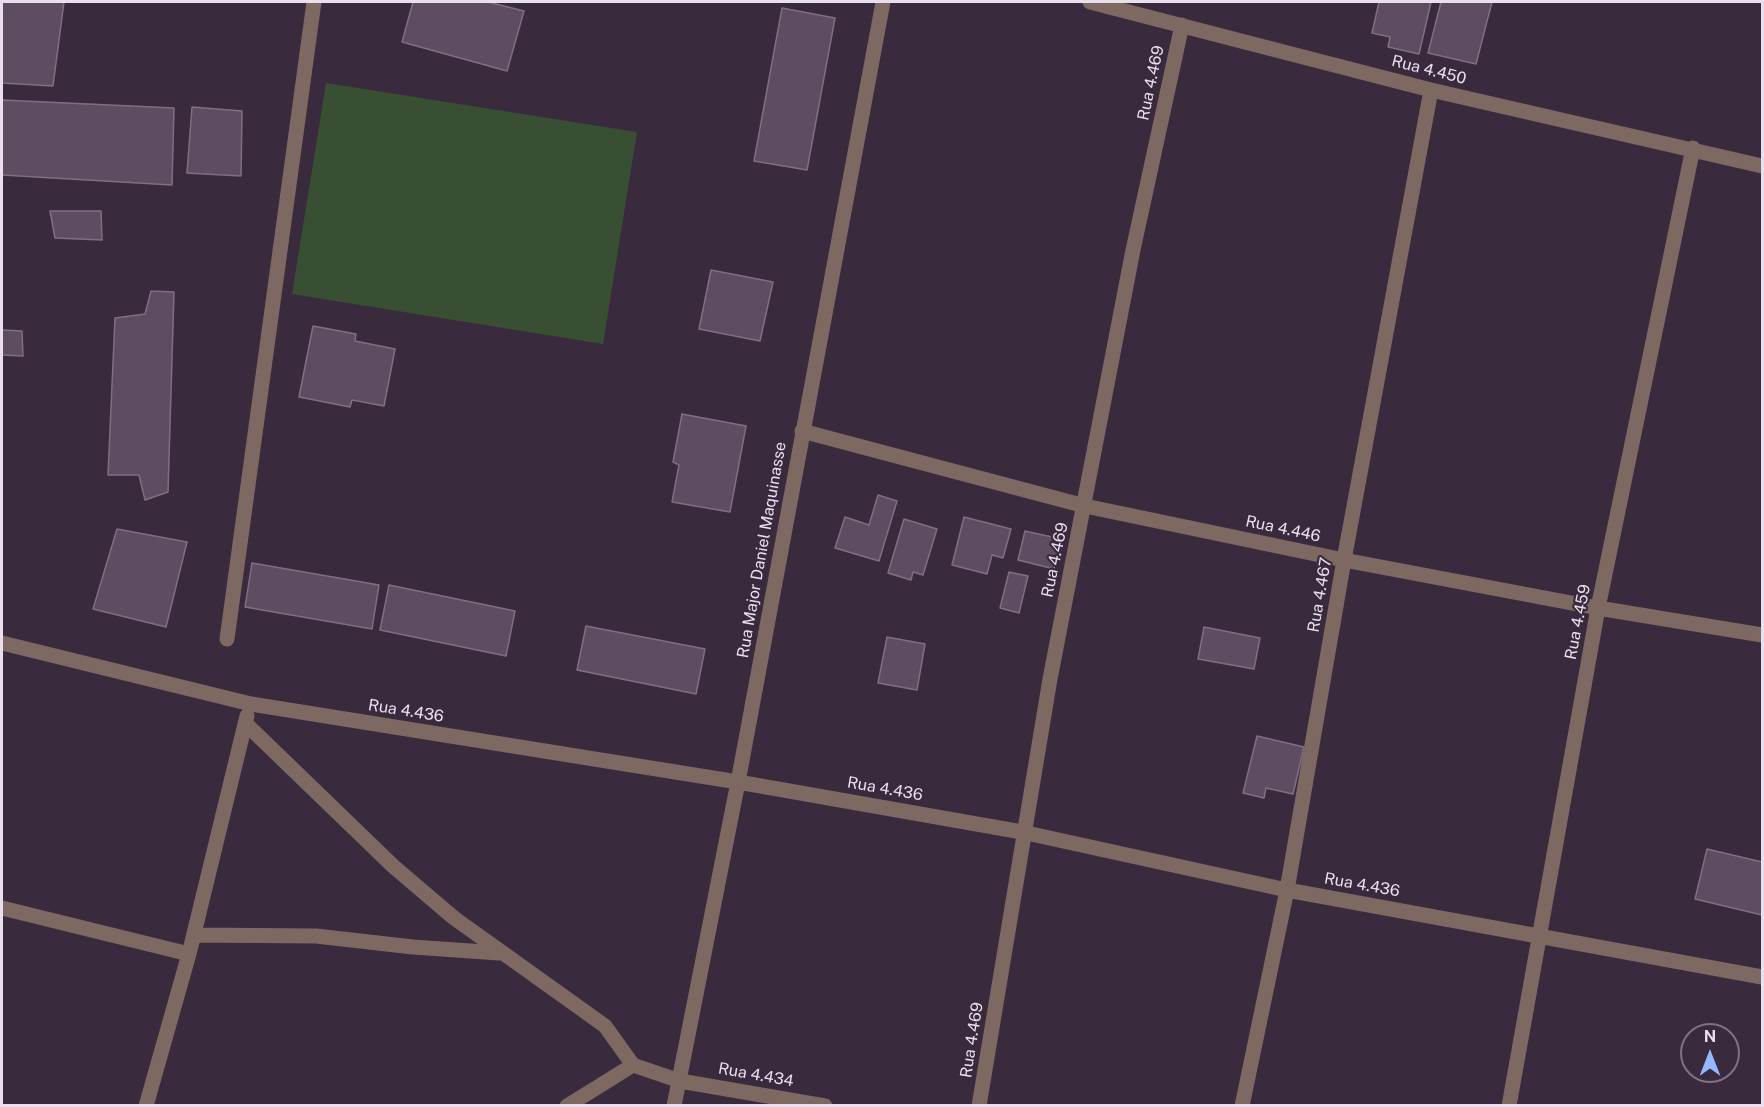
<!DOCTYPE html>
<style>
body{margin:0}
#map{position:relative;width:1764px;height:1107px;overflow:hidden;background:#3a2a3e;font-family:"Public Sans",sans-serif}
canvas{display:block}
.frame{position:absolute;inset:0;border:3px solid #eae0ed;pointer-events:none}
.north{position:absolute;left:1680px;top:1023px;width:60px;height:60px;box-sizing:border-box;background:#3a2a3e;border:2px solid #807384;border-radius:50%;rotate:0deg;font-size:16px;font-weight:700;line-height:24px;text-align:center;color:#eae0ed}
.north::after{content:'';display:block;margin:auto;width:21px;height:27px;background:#94b7fd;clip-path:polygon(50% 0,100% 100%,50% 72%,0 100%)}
</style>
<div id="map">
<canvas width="1764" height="1107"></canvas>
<div class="frame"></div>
<div class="north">N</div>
</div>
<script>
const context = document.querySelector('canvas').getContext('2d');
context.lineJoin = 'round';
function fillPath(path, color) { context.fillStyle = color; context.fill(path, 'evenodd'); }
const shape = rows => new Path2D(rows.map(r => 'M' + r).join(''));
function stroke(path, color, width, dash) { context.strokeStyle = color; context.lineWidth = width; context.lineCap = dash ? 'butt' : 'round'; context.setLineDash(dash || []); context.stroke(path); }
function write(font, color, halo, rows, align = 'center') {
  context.font = font + ' "Public Sans",sans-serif'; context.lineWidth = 4.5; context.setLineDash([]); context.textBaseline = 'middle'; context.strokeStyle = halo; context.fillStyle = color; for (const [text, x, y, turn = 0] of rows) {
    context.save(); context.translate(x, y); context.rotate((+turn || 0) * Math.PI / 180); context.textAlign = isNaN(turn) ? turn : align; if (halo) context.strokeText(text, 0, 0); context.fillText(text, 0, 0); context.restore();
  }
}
fillPath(shape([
 [326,83,637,132,603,344,292,294]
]), '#384f33');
const building = shape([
 [2,2,64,2,53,86,2,83,2,2],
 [413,2,488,2,524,11,507,71,402,42,413,2],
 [1379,2,1431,2,1419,54,1388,47,1390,37,1372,33,1379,2],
 [1441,2,1492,2,1476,64,1428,53,1441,2],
 [782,8,835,18,807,170,754,161,782,8],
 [2,100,174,108,172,185,2,175,2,100],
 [192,107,242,111,241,176,187,173,192,107],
 [50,211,101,211,102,240,55,238,50,211],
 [711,270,773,282,760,341,699,329,711,270],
 [151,291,174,292,168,492,145,500,139,475,108,475,115,318,145,314,151,291],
 [313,326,356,334,355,341,395,349,384,406,352,400,350,407,299,397,313,326],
 [2,330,22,331,23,356,2,355,2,330],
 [682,414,746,426,730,512,672,502,679,465,673,462,682,414],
 [878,495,897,501,879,561,835,548,845,517,869,525,878,495],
 [964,517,1011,529,1003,558,992,555,987,574,952,565,964,517],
 [904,519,937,529,923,575,913,572,911,580,888,573,904,519],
 [117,529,187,542,166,627,93,609,117,529],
 [1025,531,1061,539,1054,569,1018,560,1025,531],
 [252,563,379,585,372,629,245,607,252,563],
 [1009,572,1028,576,1019,613,1000,608,1009,572],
 [389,585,515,611,506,656,380,630,389,585],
 [586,626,705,649,696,694,577,670,586,626],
 [1204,627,1260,638,1254,669,1198,659,1204,627],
 [887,637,925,644,917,690,878,683,887,637],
 [1257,736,1304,747,1293,794,1266,788,1264,798,1243,793,1257,736],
 [1707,849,1762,862,1762,915,1695,899,1707,849]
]);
fillPath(building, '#5d4c62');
stroke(building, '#816e85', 1.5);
stroke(shape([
 [1090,2,1431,90,1762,166],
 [802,431,1085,506,1344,560,1598,608,1762,635],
 [227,639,314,2],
 [2,643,251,704,738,782,1022,832,1287,890,1762,977],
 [245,723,393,866,454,918,605,1026,633,1065],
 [2,908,189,954],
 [194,935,316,936,413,947,499,953],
 [146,1106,189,954,247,716],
 [567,1106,633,1065,680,1081,825,1106],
 [674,1106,738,782,883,2],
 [979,1106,1050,679,1133,250,1182,25],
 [1242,1106,1287,890,1344,560,1431,90],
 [1509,1106,1598,608,1693,148]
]), '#7d6862', 15);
write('16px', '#eae0ed', '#3a2a3e', [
 ["Rua 4.450",1429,70,14],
 ["Rua 4.469",1151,83,-78],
 ["Rua 4.446",1283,529,12],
 ["Rua Major Daniel Maquinasse",762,550,-80],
 ["Rua 4.469",1055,560,-78],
 ["Rua 4.467",1320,595,-80],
 ["Rua 4.459",1578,622,-79],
 ["Rua 4.436",406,711,9],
 ["Rua 4.436",885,789,10],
 ["Rua 4.436",1362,885,10],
 ["Rua 4.469",972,1040,-81],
 ["Rua 4.434",756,1075,10]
]);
</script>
